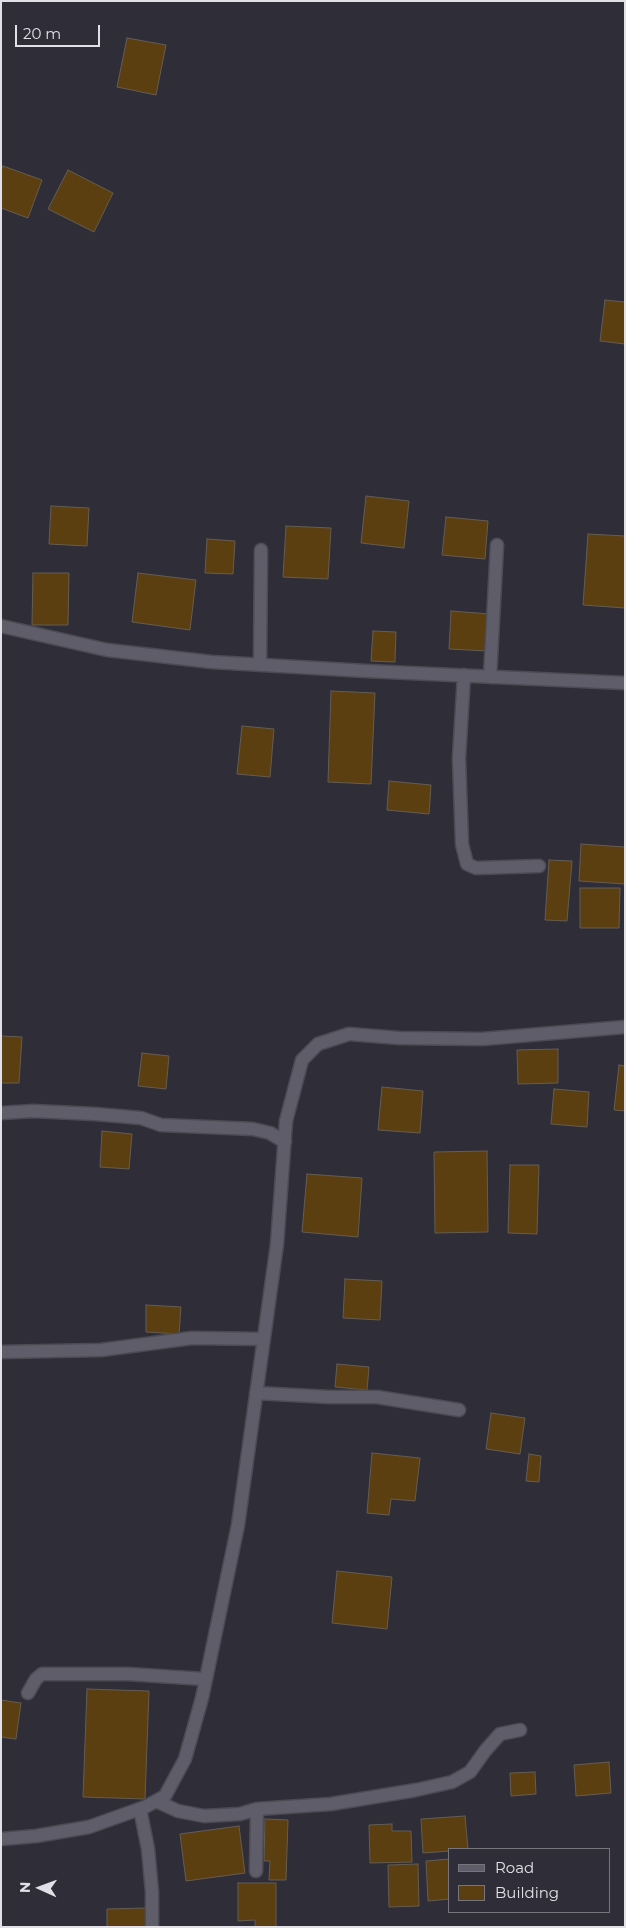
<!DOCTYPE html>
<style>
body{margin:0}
#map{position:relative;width:626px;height:1928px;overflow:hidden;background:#2f2d38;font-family:Montserrat,sans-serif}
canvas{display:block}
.frame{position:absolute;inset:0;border:2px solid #e1e0e7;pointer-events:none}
.legend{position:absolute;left:448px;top:1848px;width:162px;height:65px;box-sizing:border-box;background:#2f2d38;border:1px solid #76757e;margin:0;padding:6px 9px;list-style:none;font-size:15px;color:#e1e0e7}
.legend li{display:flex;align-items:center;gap:10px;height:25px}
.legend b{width:25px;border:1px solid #76757e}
.north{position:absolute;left:15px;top:1863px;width:50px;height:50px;-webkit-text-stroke:4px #2f2d38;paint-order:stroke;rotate:272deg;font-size:14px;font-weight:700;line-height:20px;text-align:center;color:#e1e0e7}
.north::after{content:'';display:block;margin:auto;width:18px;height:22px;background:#e1e0e7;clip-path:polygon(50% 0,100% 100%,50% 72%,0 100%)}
.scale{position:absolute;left:15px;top:25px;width:85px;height:22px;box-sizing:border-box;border:2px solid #e1e0e7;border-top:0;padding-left:6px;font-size:15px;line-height:18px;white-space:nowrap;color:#e1e0e7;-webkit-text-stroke:4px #2f2d38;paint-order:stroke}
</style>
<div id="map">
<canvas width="626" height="1928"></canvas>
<div class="frame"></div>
<ul class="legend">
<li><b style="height:6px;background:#5f5d69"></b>Road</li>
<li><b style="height:14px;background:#5b3f11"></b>Building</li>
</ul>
<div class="north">N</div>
<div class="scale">20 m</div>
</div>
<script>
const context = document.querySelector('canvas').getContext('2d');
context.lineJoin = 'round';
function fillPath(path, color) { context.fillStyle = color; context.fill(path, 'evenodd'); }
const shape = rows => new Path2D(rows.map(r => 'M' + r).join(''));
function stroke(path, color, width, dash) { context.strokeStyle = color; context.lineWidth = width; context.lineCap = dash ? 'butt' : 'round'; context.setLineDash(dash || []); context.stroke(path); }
const building = shape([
 [127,38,166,45,156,95,117,87,127,38],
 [3,166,42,180,28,218,1,208,1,170,3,166],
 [68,170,113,193,94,232,48,209,68,170],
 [605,300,625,302,625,344,600,341,605,300],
 [366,496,409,501,404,548,361,543,366,496],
 [51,506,89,508,87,546,49,544,51,506],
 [446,517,488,521,485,559,442,555,446,517],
 [286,526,331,528,328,579,283,577,286,526],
 [588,534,625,536,625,608,583,605,588,534],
 [207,539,235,541,233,574,205,573,207,539],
 [33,573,69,573,68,625,32,625,33,573],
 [138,573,196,580,190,630,132,622,138,573],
 [451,611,490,614,487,651,449,649,451,611],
 [373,631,396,632,395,662,371,661,373,631],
 [331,691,375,693,371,784,328,782,331,691],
 [242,726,274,729,270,777,237,774,242,726],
 [389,781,431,785,429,814,387,810,389,781],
 [581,844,625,847,625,884,579,881,581,844],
 [549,860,572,861,567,921,545,920,549,860],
 [580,888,620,888,619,928,580,928,580,888],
 [1,1036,22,1037,19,1083,1,1083,1,1036],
 [558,1049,558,1083,518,1084,517,1050,558,1049],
 [142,1053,169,1056,166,1089,138,1086,142,1053],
 [619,1065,625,1066,625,1111,614,1110,619,1065],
 [382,1087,423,1091,420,1133,378,1130,382,1087],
 [554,1089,589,1092,587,1127,551,1124,554,1089],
 [102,1131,132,1134,129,1169,100,1167,102,1131],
 [487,1151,488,1232,435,1233,434,1152,487,1151],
 [510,1165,539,1165,537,1234,508,1233,510,1165],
 [307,1174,362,1178,358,1237,302,1232,307,1174],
 [345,1279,382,1281,380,1320,343,1318,345,1279],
 [146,1305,181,1307,179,1334,146,1332,146,1305],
 [337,1364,369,1367,367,1390,335,1387,337,1364],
 [491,1413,525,1418,520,1454,486,1449,491,1413],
 [372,1453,420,1458,415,1501,391,1499,389,1515,367,1513,372,1453],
 [529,1454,541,1456,539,1482,526,1481,529,1454],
 [337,1571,392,1577,387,1629,332,1623,337,1571],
 [87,1689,149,1691,145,1799,83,1797,87,1689],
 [1,1700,21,1703,16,1739,1,1737,1,1700],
 [609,1762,611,1793,576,1796,574,1765,609,1762],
 [535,1772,536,1794,511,1796,510,1773,535,1772],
 [465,1816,468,1849,450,1849,450,1851,423,1853,421,1819,465,1816],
 [265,1819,288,1820,286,1880,269,1880,270,1861,264,1861,265,1819],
 [392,1824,392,1831,411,1831,412,1862,370,1863,369,1825,392,1824],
 [239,1826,245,1873,186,1881,180,1834,239,1826],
 [450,1859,450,1899,428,1901,426,1861,450,1859],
 [418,1864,419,1906,389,1907,388,1865,418,1864],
 [238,1883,276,1883,276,1927,255,1927,255,1920,238,1921,238,1883],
 [146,1908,146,1927,107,1927,107,1909,146,1908]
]);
fillPath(building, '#5b3f11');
stroke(building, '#655d52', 1);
const minor = shape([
 [1,626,107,650,212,662,366,671,625,683],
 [260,665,261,550],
 [464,675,459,758,462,844,467,864,476,868,539,866],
 [490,677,497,545],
 [1,1113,33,1111,95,1114,141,1118,161,1125,253,1129,270,1133,285,1142],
 [1,1352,101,1350,192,1338,263,1339],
 [256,1393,329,1397,377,1397,459,1410],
 [28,1693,36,1679,42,1674,128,1674,205,1679],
 [156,1801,178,1811,204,1816,240,1814,257,1809,331,1804,416,1790,452,1782,470,1772,485,1751,500,1734,520,1730],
 [140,1809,148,1849,152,1892,152,1927],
 [1,1839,36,1836,89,1827,145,1807,165,1796,185,1759,202,1698,238,1525,277,1244,286,1121,302,1060,318,1044,349,1034,399,1038,482,1039,625,1027],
 [256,1871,257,1809]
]);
stroke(minor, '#4c4a53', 15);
stroke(minor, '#5f5d69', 12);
</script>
